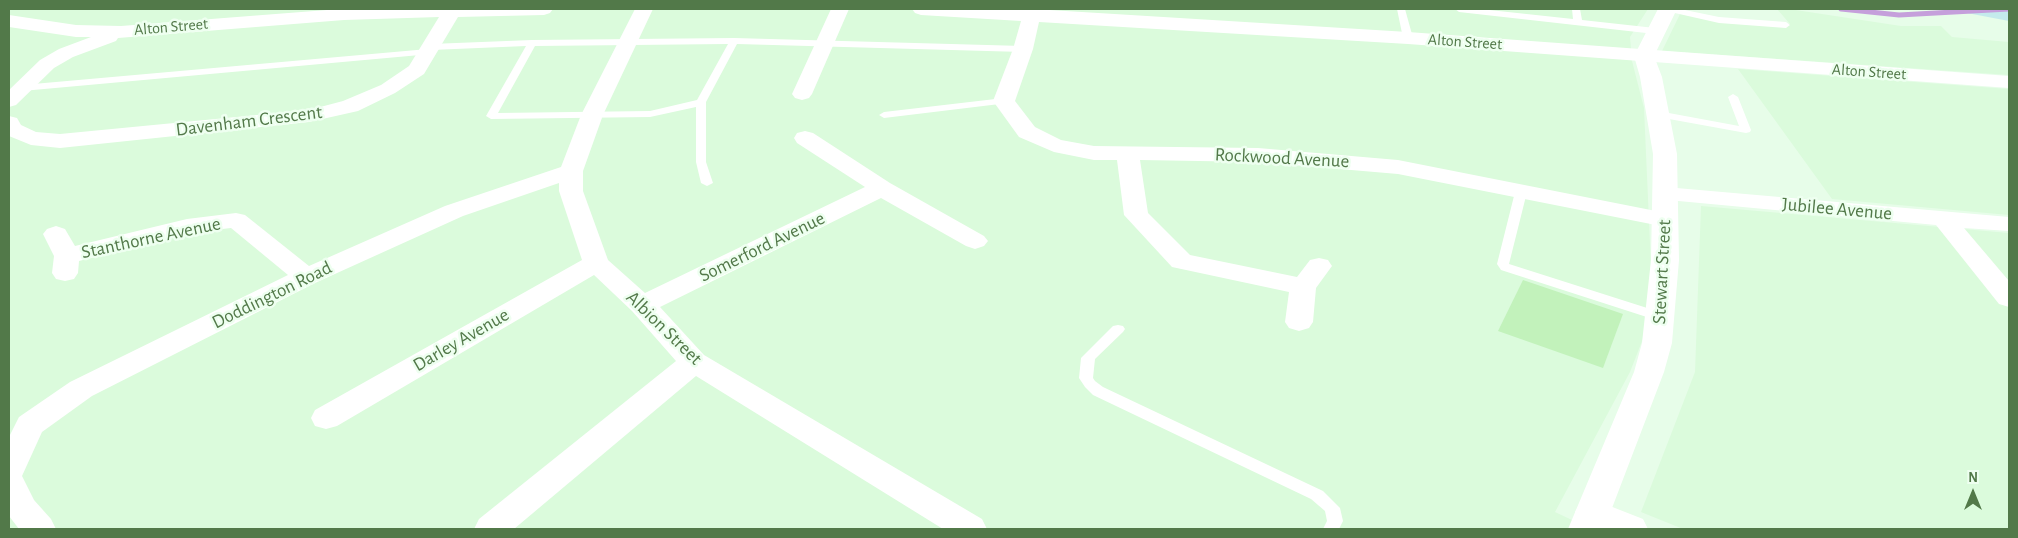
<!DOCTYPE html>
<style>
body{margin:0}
#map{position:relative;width:2018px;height:538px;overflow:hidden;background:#e7fde9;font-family:"Alegreya Sans",sans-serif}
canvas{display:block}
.frame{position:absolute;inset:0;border:10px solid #527949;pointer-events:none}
.north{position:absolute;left:1948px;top:468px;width:50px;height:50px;-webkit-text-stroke:4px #eefff0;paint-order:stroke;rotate:0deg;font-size:14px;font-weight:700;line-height:20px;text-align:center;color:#527949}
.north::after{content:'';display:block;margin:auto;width:18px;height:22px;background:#527949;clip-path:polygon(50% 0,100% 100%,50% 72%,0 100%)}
</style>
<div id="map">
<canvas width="2018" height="538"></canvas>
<div class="frame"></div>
<div class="north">N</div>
</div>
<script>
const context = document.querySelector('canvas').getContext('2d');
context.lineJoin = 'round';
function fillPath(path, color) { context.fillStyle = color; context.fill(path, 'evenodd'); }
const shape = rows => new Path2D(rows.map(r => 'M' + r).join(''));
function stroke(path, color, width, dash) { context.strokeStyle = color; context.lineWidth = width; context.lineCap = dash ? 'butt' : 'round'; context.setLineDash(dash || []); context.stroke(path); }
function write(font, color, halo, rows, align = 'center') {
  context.font = font + ' "Alegreya Sans",sans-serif'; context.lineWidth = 5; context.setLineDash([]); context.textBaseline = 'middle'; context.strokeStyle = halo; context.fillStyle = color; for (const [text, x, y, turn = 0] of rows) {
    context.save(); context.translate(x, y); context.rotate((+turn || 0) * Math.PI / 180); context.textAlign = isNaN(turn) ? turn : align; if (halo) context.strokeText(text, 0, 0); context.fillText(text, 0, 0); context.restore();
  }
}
fillPath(shape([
 [9,9,1648,9,1630,37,1632,61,1644,108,1652,289,1651,318,1630,372,1555,512,1591,529,9,529],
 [1777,9,1789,9,1901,26,1941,26,1952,37,2009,42,2009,75,1662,51,1682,10,1715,18,1790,24],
 [1738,69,2009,89,2009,215,1832,199],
 [1701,206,2009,233,2009,529,1683,529,1641,512,1695,372]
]), '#dbfbdc');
fillPath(shape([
 [1964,9,2009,9,2009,21,1967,13]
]), '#c4eaec');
stroke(shape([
 [1841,9,1899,15,2009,9]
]), '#c59fdb', 5);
fillPath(shape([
 [1523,280,1623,314,1603,368,1498,331]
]), '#c2f2bb');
fillPath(shape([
 [1397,9,1405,9,1413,38,1411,40,1405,40,1403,38,1397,9],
 [1455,9,1480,9,1573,19,1572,9,1580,9,1582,20,1655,28,1660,31,1655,34,1459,12,1455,9],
 [1665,9,1680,9,1719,17,1786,22,1790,25,1786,28,1719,23,1666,11,1665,9],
 [734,38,1023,46,1028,49,1023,52,737,44,706,102,706,162,713,183,707,186,701,183,696,162,696,107,650,117,491,119,486,116,526,46,431,50,426,47,431,44,532,40,734,38],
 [728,44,697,100,650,111,498,113,535,46,728,44],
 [428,49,431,50,431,54,22,91,17,88,22,85,428,49],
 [1733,94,1738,97,1751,130,1750,132,1746,133,1658,117,1653,114,1658,111,1739,126,1728,97,1733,94],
 [1004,98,1009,101,1008,103,884,118,879,115,884,112,1004,98],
 [1521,189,1527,192,1509,264,1666,314,1668,317,1666,320,1656,320,1501,270,1497,264,1515,192,1521,189],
 [1118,325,1123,326,1125,329,1123,332,1095,359,1093,378,1095,381,1103,387,1323,491,1340,508,1343,521,1339,529,1323,529,1327,521,1325,511,1311,499,1093,395,1085,387,1079,378,1081,358,1113,326,1118,325]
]), '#fff');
fillPath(shape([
 [340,9,553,9,550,13,544,15,458,17,424,74,395,93,358,111,309,122,60,148,31,145,9,136,9,116,17,118,21,125,36,132,60,134,309,110,343,101,381,85,409,66,439,17,344,20,118,38,116,41,73,57,54,68,16,105,9,107,9,90,40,60,59,49,91,37,76,37,9,27,9,15,76,25,121,26,340,9],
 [635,9,653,9,603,115,583,171,583,191,608,260,645,293,865,187,797,143,794,138,797,133,805,131,813,133,890,183,984,236,988,241,984,246,975,249,966,246,881,198,660,307,704,355,982,519,987,529,943,529,696,376,514,529,474,529,479,519,676,361,632,311,594,275,337,426,326,429,315,426,311,418,315,410,582,260,559,191,559,183,463,216,315,283,92,396,42,432,22,476,34,500,51,519,56,529,19,529,9,516,9,437,19,417,70,382,288,275,231,228,187,233,79,261,78,273,74,279,65,281,56,279,52,273,54,256,43,234,47,229,56,226,65,229,75,246,187,219,236,213,245,215,309,266,445,206,561,167,581,115,635,9],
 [831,9,849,9,812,94,809,98,802,100,795,98,792,94,831,9],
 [912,9,1033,9,1408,32,2009,76,2009,88,1408,44,1039,22,1033,49,1015,101,1035,127,1061,140,1094,146,1258,148,1398,160,1666,213,1675,215,1678,220,1675,225,1666,227,1398,174,1258,162,1140,160,1148,213,1190,255,1297,277,1310,260,1319,258,1328,260,1332,266,1316,288,1313,322,1309,328,1299,331,1289,328,1285,322,1289,292,1172,267,1124,215,1117,160,1094,160,1054,152,1019,137,993,101,1013,49,1021,21,921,15,915,13,912,9],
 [1665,187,2009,217,2009,231,1964,228,2009,281,2009,307,1999,304,1936,225,1657,199,1653,194,1657,189,1665,187],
 [1592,499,1643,519,1648,529,1598,529,1580,521,1575,512,1580,503,1592,499]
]), '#fff');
fillPath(shape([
 [1658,9,1677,9,1654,56,1662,77,1677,154,1679,260,1672,343,1664,372,1604,529,1568,529,1634,372,1642,343,1651,260,1653,154,1640,77,1634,56,1658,9]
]), '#fff');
write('16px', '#527949', '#eefff0', [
 ["Alton Street",171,27,-5],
 ["Alton Street",1465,42,4],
 ["Alton Street",1869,72,4]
]);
write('19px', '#527949', '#eefff0', [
 ["Davenham Crescent",249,121,-7],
 ["Rockwood Avenue",1282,158,3],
 ["Jubilee Avenue",1837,209,5],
 ["Stanthorne Avenue",151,238,-12],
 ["Somerford Avenue",762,247,-26],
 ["Stewart Street",1662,272,-87],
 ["Doddington Road",272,295,-26],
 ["Albion Street",664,328,44],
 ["Darley Avenue",461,340,-30]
]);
</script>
